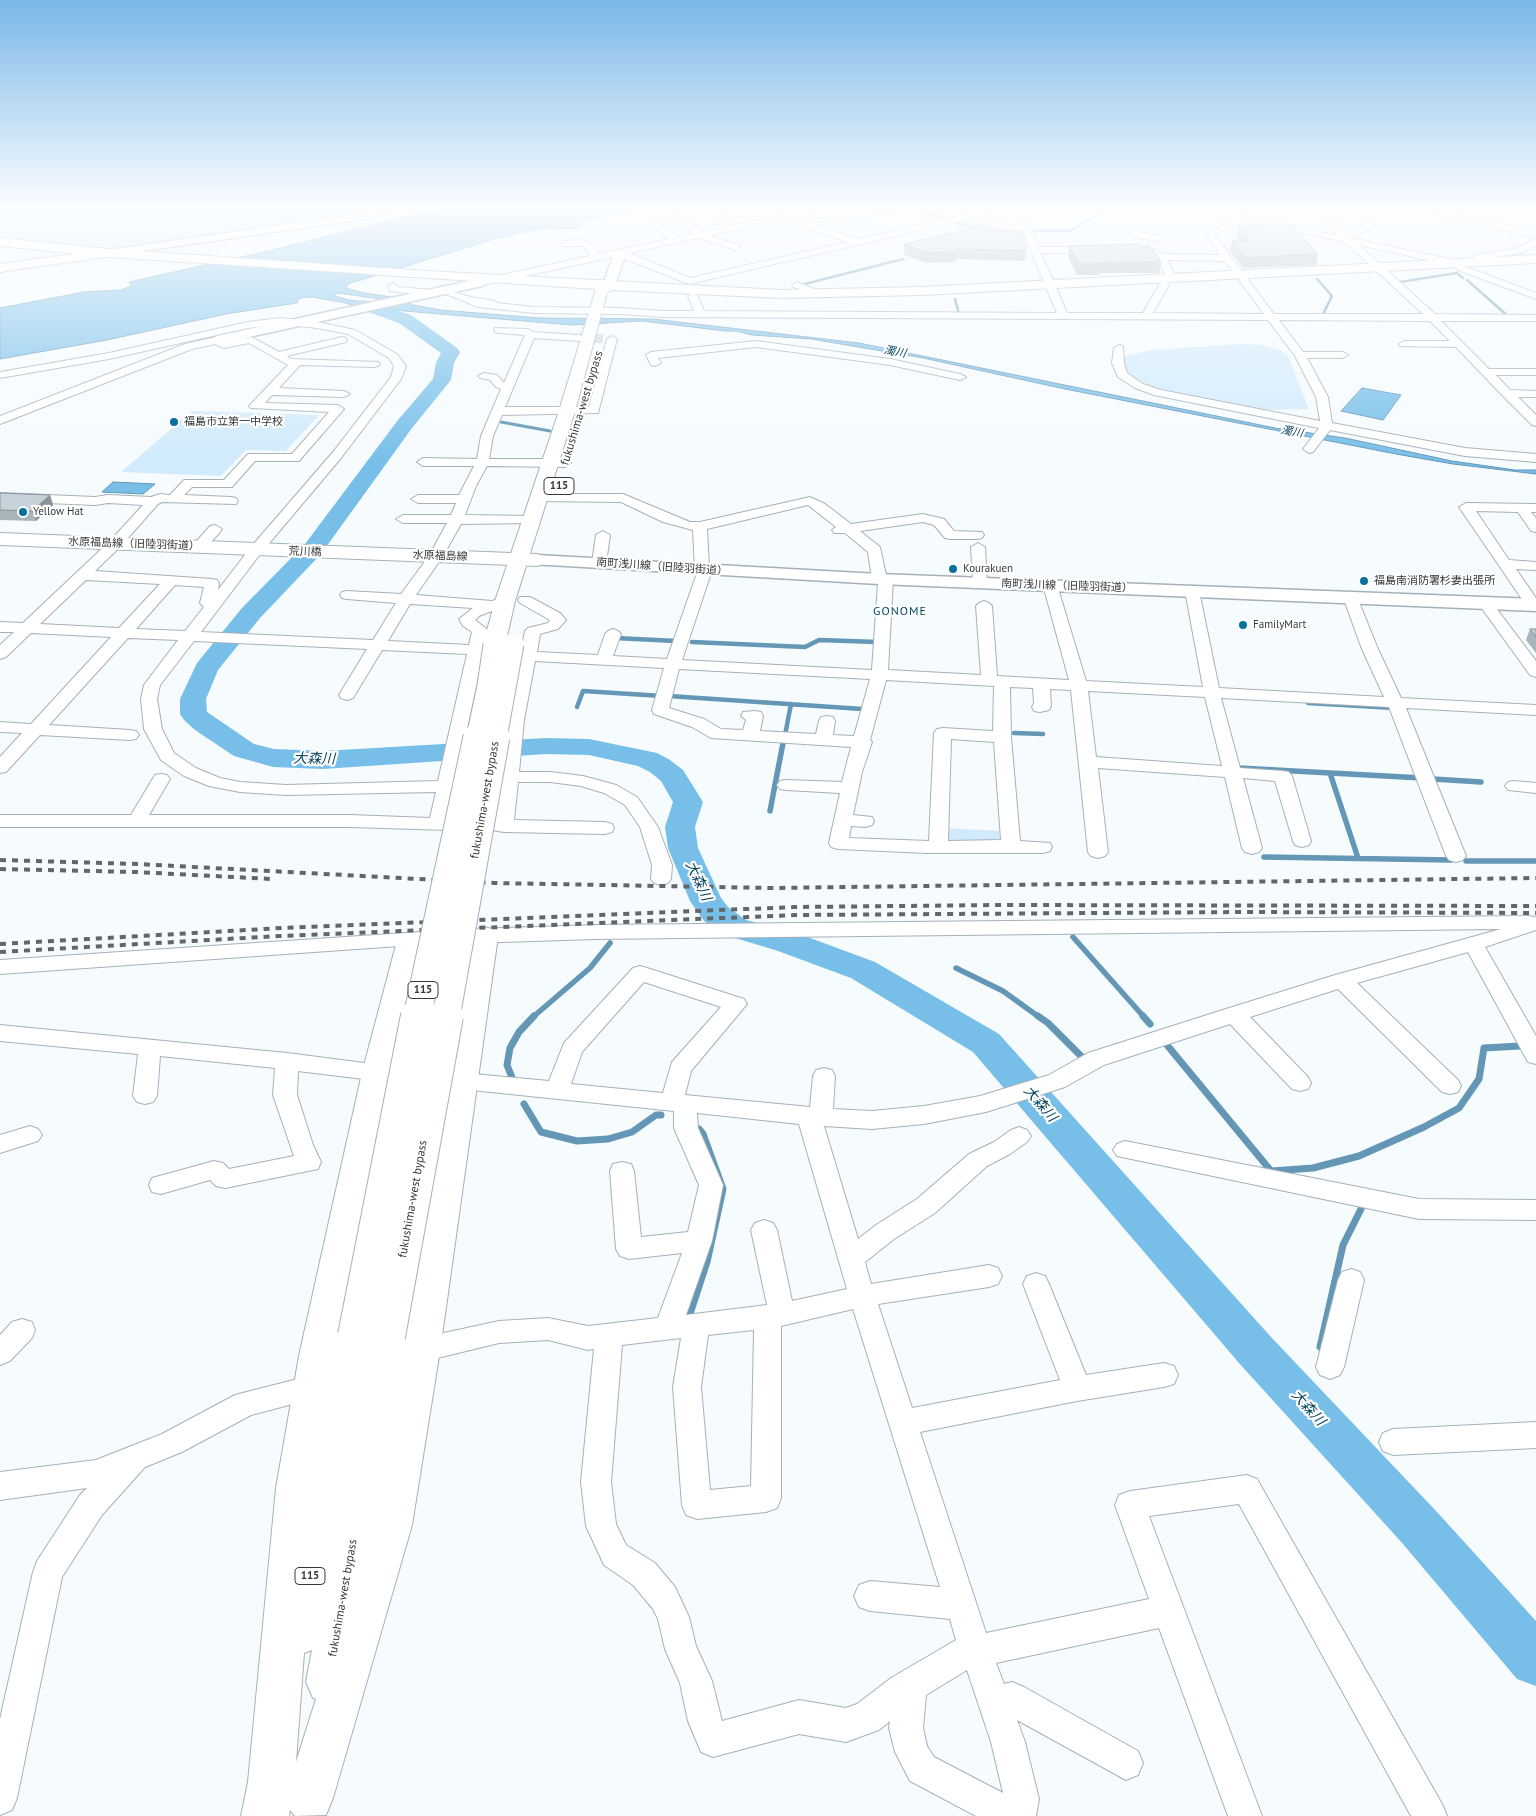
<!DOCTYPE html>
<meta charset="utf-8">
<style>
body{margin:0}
canvas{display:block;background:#f6fbfe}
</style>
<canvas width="1536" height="1816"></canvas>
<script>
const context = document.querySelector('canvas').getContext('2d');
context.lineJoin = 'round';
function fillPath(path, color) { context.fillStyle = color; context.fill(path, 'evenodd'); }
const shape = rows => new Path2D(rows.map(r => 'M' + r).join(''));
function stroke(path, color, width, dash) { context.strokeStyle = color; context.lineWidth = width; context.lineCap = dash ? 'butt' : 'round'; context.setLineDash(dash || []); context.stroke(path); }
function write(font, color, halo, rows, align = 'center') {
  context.font = font + ' "PT Sans","Noto Sans JP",sans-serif'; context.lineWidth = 4.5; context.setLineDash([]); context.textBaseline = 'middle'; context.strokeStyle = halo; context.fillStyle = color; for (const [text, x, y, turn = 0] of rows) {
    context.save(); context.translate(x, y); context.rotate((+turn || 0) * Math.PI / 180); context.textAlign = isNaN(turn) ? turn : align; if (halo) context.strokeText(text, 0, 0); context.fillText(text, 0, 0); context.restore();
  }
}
fillPath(shape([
 [0,207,131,208,379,207,366,213,247,231,111,249,24,243,0,237],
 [1244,344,1262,345,1282,351,1288,356,1309,409,1254,410,1152,387,1123,371,1123,359,1125,356,1151,350],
 [192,411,319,415,286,451,246,450,221,476,121,472],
 [945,828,999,831,1000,840,954,844,946,838]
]), '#d1ebfc');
const water = shape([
 [456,207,656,207,622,211,585,220,579,222,582,227,575,229,543,228,498,238,348,284,346,288,364,293,399,298,413,305,441,310,539,318,653,319,859,343,1275,428,1345,438,1452,461,1515,470,1536,470,1536,474,1453,464,1396,454,1065,389,923,358,811,339,752,335,736,331,725,331,659,323,641,321,572,325,535,322,357,307,346,303,312,297,302,298,298,300,297,303,226,314,107,340,0,359,0,308,84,292,121,290,131,286,129,282,264,252,426,212,456,207],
 [337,293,388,300,395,305,349,300,335,296,337,293],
 [1362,388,1401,395,1383,420,1341,411,1362,388],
 [113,482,155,484,143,494,102,492,113,482]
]);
fillPath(water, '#77bfe9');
stroke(water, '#6397b5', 1);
stroke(shape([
 [796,208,807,213],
 [921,211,949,220],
 [853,214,867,218],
 [956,222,981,230],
 [1031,231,1070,231,1103,211,1098,207],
 [1317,279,1332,296,1322,316],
 [1467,280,1509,317],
 [1400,282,1457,273,1463,278],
 [801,285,903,259],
 [955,299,959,314]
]), '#6397b5', 2.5);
stroke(shape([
 [501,422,550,431]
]), '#6397b5', 3);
stroke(shape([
 [615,638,676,641],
 [692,642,805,647,819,640,877,642],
 [669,696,862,709],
 [1308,703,1395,708],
 [577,707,583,691,662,696],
 [1014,733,1043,734],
 [785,735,791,704]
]), '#6397b5', 4.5);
stroke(shape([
 [1239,768,1422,778],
 [1330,773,1358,858],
 [1433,779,1481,782],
 [770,811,783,743],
 [1264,857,1451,860],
 [1466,861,1536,861],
 [1073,937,1144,1017],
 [956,968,1003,991,1039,1017],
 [533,1017,590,968,610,943]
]), '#6397b5', 5.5);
stroke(shape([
 [1038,1016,1048,1023,1081,1056],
 [1143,1016,1150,1024],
 [1167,1045,1271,1171,1276,1172],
 [513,1080,507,1065,510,1048,519,1032,534,1016],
 [524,1104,541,1132,577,1141,608,1139,632,1132,656,1115,661,1115],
 [1272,1171,1313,1168,1359,1156,1424,1127,1459,1108,1479,1079,1484,1048,1520,1046],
 [689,1317,707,1262,723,1189,703,1134,699,1129],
 [1320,1347,1343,1245,1361,1209]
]), '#6397b5', 7);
fillPath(shape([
 [363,300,411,315,457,348,460,352,454,363,451,380,412,428,321,554,260,618,218,670,206,699,207,712,254,744,274,749,323,751,546,738,589,739,657,753,670,760,683,770,703,802,695,827,698,848,721,898,728,907,746,920,802,935,875,962,999,1034,1271,1337,1437,1512,1536,1621,1536,1686,1517,1679,1403,1544,1239,1363,973,1052,851,978,778,951,722,934,704,921,690,901,668,848,665,827,673,802,661,781,650,772,638,766,589,755,546,754,323,769,273,767,234,756,195,730,184,720,180,714,180,699,197,663,242,608,305,544,398,420,433,379,436,363,441,353,399,323,357,308,355,305,357,302,363,300]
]), '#77bfe9');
stroke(shape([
 [580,338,609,339]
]), '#cfd4d7', 9, [9, 5]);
const minor = shape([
 [722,207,737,208,738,210,736,212,742,216,719,224,713,224,713,220,729,216,724,214,723,212,726,210,722,207],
 [820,207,836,207,819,212,929,207,965,208,961,211,818,218,815,217,815,213,709,236,738,245,740,247,735,250,698,238,629,253,690,278,848,242,793,224,793,220,796,219,858,239,999,207,1021,207,1039,247,1094,247,1099,250,1094,253,1041,253,1067,313,1143,313,1160,283,1165,280,1170,283,1153,313,1264,314,1238,279,1243,276,1246,277,1274,314,1423,314,1345,242,1246,221,1214,234,1244,274,1242,276,1236,276,1225,261,1167,260,1177,278,1172,281,1167,278,1155,255,1128,253,1123,250,1128,247,1158,250,1163,254,1220,255,1205,233,1236,219,1188,207,1204,207,1245,216,1266,207,1278,207,1255,218,1339,236,1318,214,1294,214,1290,211,1294,208,1321,207,1347,234,1369,223,1376,225,1352,238,1458,261,1460,263,1455,266,1359,245,1435,314,1536,315,1536,321,1441,321,1489,369,1536,369,1536,375,1496,375,1510,390,1536,391,1536,397,1518,397,1536,415,1536,426,1532,425,1502,395,1456,347,1400,346,1399,344,1404,341,1450,341,1430,321,1279,320,1303,352,1343,352,1348,355,1343,358,1307,358,1328,397,1332,423,1465,448,1536,454,1536,462,1465,456,1330,430,1313,452,1309,453,1303,449,1319,428,1154,395,1135,388,1118,377,1112,363,1114,348,1119,345,1123,346,1124,363,1127,373,1143,384,1161,390,1320,421,1316,397,1295,356,1268,320,662,317,620,314,534,313,478,307,446,294,451,291,470,297,495,301,496,303,534,307,620,308,662,311,694,311,688,296,693,293,698,296,704,311,1057,313,1023,232,1010,232,968,219,689,284,618,256,478,286,473,283,478,280,590,256,583,246,562,246,560,244,565,241,574,239,589,242,598,254,669,239,654,226,654,222,657,221,678,237,693,234,684,224,672,217,671,215,675,212,690,220,702,232,820,207],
 [1013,209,1021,226,1011,226,979,217,1013,209],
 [1053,207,1062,207,1065,211,1058,213,1053,207],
 [1344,207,1365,207,1365,208,1361,211,1348,211,1345,210,1344,207],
 [1411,207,1425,207,1479,220,1536,231,1536,237,1479,226,1411,207],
 [1509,207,1536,208,1536,214,1513,210,1509,207],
 [1133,231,1160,236,1164,239,1160,242,1130,236,1130,232,1133,231],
 [1536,238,1536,245,1523,252,1486,259,1465,265,1460,262,1481,254,1517,248,1536,238],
 [1461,265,1536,293,1536,299,1458,270,1456,268,1461,265],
 [797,282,822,292,824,294,819,297,794,287,792,285,797,282],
 [393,283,398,287,432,290,437,293,432,296,390,291,388,286,393,283],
 [280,318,317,322,355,330,397,354,406,366,401,379,341,458,261,553,201,632,373,640,396,603,347,599,342,598,340,595,342,592,347,591,401,594,429,556,447,523,403,523,396,519,403,515,451,515,456,503,418,503,411,499,418,495,459,495,474,466,423,466,417,462,423,458,477,459,481,436,501,389,496,387,490,380,480,378,478,376,484,373,497,375,504,383,525,335,499,333,495,332,494,330,495,328,528,329,533,332,580,335,585,338,580,341,534,338,505,407,589,407,607,339,612,336,617,339,598,413,502,415,493,436,489,459,565,459,571,463,565,467,487,466,476,486,465,515,533,516,540,520,538,523,461,524,443,556,416,595,492,601,505,597,510,598,512,601,510,604,479,616,475,620,488,630,448,819,455,820,457,824,455,828,448,830,350,827,0,827,0,815,131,815,155,775,161,774,167,775,170,779,149,815,350,815,430,818,436,792,286,795,240,792,209,786,184,776,161,760,144,729,141,699,144,685,178,640,128,638,49,725,130,730,136,731,139,735,136,739,130,740,40,735,6,772,0,773,0,757,22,733,0,732,0,722,31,724,111,637,31,633,6,657,0,659,0,645,14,632,0,632,0,622,23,623,111,540,143,505,108,503,95,505,0,501,0,493,95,497,108,495,151,497,160,494,170,495,184,480,224,480,248,454,292,454,329,412,251,408,249,406,251,404,288,365,249,343,224,348,215,344,192,349,0,424,0,416,185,344,217,337,226,341,251,337,279,352,342,337,346,338,347,340,346,342,287,356,291,359,378,362,380,364,378,366,374,367,300,365,279,388,344,391,350,394,344,397,272,395,265,403,338,405,344,409,299,461,255,461,232,487,192,487,184,495,231,497,236,498,238,501,236,504,162,502,158,504,121,546,95,571,212,579,217,580,219,583,218,590,251,547,333,452,391,377,394,366,389,358,348,334,317,328,280,324,248,328,109,359,0,378,0,372,109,353,248,322,280,318],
 [86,580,160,584,119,628,40,624,86,580],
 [175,585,204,587,200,603,204,607,185,631,136,629,175,585],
 [410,604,473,608,459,619,463,626,472,632,469,645,388,641,410,604],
 [194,641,367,649,339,695,341,698,347,700,353,698,382,650,467,654,438,781,286,785,240,782,220,778,196,768,174,753,162,729,157,699,160,685,194,641],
 [756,341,890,359,960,374,966,377,960,380,890,365,756,347,658,358,661,363,655,366,651,365,646,355,651,352,756,341],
 [541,494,623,494,690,522,700,522,810,497,825,504,851,524,923,514,944,519,954,531,982,532,984,535,982,538,977,539,950,539,945,538,934,525,923,522,860,531,880,547,886,575,891,576,893,579,888,670,981,675,976,606,979,603,984,601,989,603,992,606,997,676,1069,680,1043,585,1045,582,1050,581,1055,582,1057,585,1086,681,1203,687,1185,591,1187,588,1192,587,1197,588,1199,591,1219,688,1384,697,1362,649,1343,597,1345,594,1350,593,1355,594,1357,597,1378,649,1401,698,1536,705,1536,715,1406,708,1466,856,1463,860,1456,862,1449,860,1446,856,1389,707,1221,698,1240,768,1283,771,1289,772,1292,776,1311,841,1309,845,1302,847,1295,845,1293,841,1275,781,1243,778,1262,848,1259,852,1252,854,1245,852,1242,848,1225,777,1098,768,1108,852,1105,856,1098,858,1091,856,1088,852,1071,690,1050,689,1051,706,1049,710,1040,712,1034,711,1032,707,1034,703,1033,688,1010,687,1011,737,1020,841,1050,843,1052,847,1050,851,1043,853,927,853,838,849,831,847,829,843,840,793,786,790,780,789,777,785,780,781,786,780,842,782,851,747,711,738,692,727,654,714,652,710,664,668,535,661,524,720,519,772,550,772,583,776,616,785,637,797,658,827,672,865,671,879,668,883,661,885,654,883,651,879,652,865,640,827,625,805,604,793,581,786,550,782,518,782,514,820,605,822,612,824,614,828,612,832,605,834,504,832,485,829,483,825,485,821,495,820,499,777,508,720,525,631,528,628,548,623,550,620,520,603,518,600,520,597,530,597,560,613,566,620,558,629,540,634,537,652,598,655,605,634,608,631,613,629,618,631,621,634,613,656,667,659,697,573,695,570,693,530,663,522,621,502,536,501,534,498,541,494],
 [808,505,836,527,832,530,834,533,845,533,868,552,872,579,878,583,872,670,682,660,712,570,709,567,707,529,808,505],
 [679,669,870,679,854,736,833,735,835,721,833,717,827,716,821,717,819,721,816,734,760,731,763,716,761,712,755,711,743,712,741,716,746,720,743,730,721,729,704,719,669,708,679,669],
 [886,680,994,686,993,731,943,728,937,729,934,733,929,841,849,838,851,826,865,827,872,825,874,821,872,817,853,815,862,772,872,742,870,740,886,680],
 [1088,691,1205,697,1222,766,1096,757,1088,691],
 [951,739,994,742,1001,840,948,841,951,739],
 [1466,503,1536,504,1536,512,1531,512,1536,518,1536,532,1531,531,1518,512,1476,511,1509,560,1536,562,1536,570,1516,569,1536,598,1536,609,1528,608,1459,507,1466,503],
 [215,525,222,529,220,532,204,550,194,550,192,547,194,544,210,526,215,525],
 [603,531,610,535,606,563,604,566,599,567,594,566,592,563,596,535,603,531],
 [978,543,985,547,987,583,985,586,980,587,975,586,973,583,971,547,978,543],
 [1485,599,1490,600,1536,661,1536,677,1530,675,1478,603,1480,600,1485,599],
 [1514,781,1536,783,1536,793,1508,790,1505,786,1508,782,1514,781],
 [1527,916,1536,917,1536,930,1485,947,1536,1036,1536,1064,1528,1062,1468,952,1357,983,1458,1080,1461,1086,1458,1092,1450,1094,1442,1092,1338,989,1250,1017,1308,1077,1311,1083,1308,1089,1300,1091,1292,1089,1230,1024,1104,1065,1065,1087,986,1112,924,1124,872,1129,824,1126,858,1239,876,1225,917,1199,969,1154,994,1142,1011,1130,1019,1127,1027,1130,1031,1136,1027,1142,1010,1154,987,1166,935,1213,894,1239,865,1262,871,1284,989,1265,998,1268,1002,1276,998,1284,989,1287,878,1304,912,1408,1060,1380,1023,1284,1027,1276,1036,1273,1045,1276,1049,1284,1086,1375,1164,1363,1174,1366,1178,1375,1174,1384,1164,1387,1077,1401,920,1432,986,1633,1149,1599,1115,1505,1119,1495,1130,1491,1247,1475,1257,1479,1442,1804,1447,1816,1411,1816,1239,1504,1149,1516,1262,1816,1228,1816,1159,1628,996,1663,1004,1684,1012,1682,1024,1687,1138,1751,1143,1763,1138,1775,1126,1780,1017,1720,1025,1742,1039,1799,1036,1816,976,1816,910,1781,895,1752,889,1728,890,1721,879,1730,846,1742,799,1734,713,1757,701,1752,688,1721,680,1683,665,1649,658,1619,653,1609,633,1585,604,1565,586,1526,581,1482,594,1349,588,1350,548,1340,499,1343,421,1362,411,1358,407,1350,411,1342,421,1338,499,1321,548,1318,588,1326,658,1318,682,1253,629,1259,620,1256,616,1249,610,1171,613,1164,622,1162,631,1164,634,1171,641,1237,688,1232,699,1185,674,1128,674,1111,452,1088,444,1086,441,1080,444,1074,452,1072,549,1081,564,1043,633,968,640,966,647,968,744,999,747,1004,691,1071,685,1095,810,1107,813,1076,816,1070,824,1068,832,1070,835,1076,833,1109,872,1111,924,1106,980,1096,1049,1075,1088,1053,1226,1009,1335,975,1501,929,594,939,473,943,466,941,463,936,466,931,473,929,594,925,1527,916],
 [644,982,721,1007,672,1062,663,1093,571,1084,582,1052,644,982],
 [697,1113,799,1124,847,1289,792,1301,777,1230,773,1223,764,1220,755,1223,751,1230,767,1305,686,1315,712,1241,723,1185,698,1128,697,1113],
 [853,1309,940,1587,870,1581,859,1585,854,1596,859,1607,870,1611,950,1619,956,1640,891,1678,857,1704,846,1708,799,1700,722,1721,712,1681,696,1646,689,1617,675,1587,655,1563,626,1545,616,1524,611,1482,622,1345,681,1338,673,1387,682,1505,686,1515,697,1519,766,1512,777,1508,781,1498,781,1326,853,1309],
 [754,1330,751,1486,710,1490,701,1387,708,1335,754,1330],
 [967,1670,991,1742,1003,1793,934,1757,927,1746,923,1728,926,1695,967,1670],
 [421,932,428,934,431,939,428,944,0,974,0,960,421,932],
 [0,1025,287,1053,388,1066,396,1068,399,1074,396,1080,388,1082,298,1071,297,1095,313,1145,321,1162,318,1169,225,1188,216,1186,210,1180,161,1194,152,1192,149,1185,152,1178,214,1161,223,1163,229,1169,294,1156,273,1095,275,1068,160,1056,157,1096,153,1102,145,1104,137,1102,133,1096,138,1054,0,1041,0,1025],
 [30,1126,38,1129,42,1135,38,1141,0,1153,0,1135,30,1126],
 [1125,1141,1419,1199,1536,1200,1536,1220,1419,1219,1117,1156,1113,1150,1117,1144,1125,1141],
 [1351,1269,1360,1272,1364,1280,1344,1367,1340,1375,1330,1379,1320,1375,1316,1367,1338,1280,1342,1272,1351,1269],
 [22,1319,32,1322,35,1330,32,1338,10,1361,0,1365,0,1335,12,1322,22,1319],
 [313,1375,323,1378,327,1387,323,1396,251,1415,182,1452,145,1467,102,1515,62,1577,17,1798,12,1810,0,1815,0,1719,33,1572,37,1561,80,1495,87,1488,0,1500,0,1472,96,1460,162,1434,235,1395,313,1375],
 [1536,1422,1536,1448,1393,1455,1383,1451,1379,1442,1383,1433,1393,1429,1536,1422]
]);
const tertiary = shape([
 [387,207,405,207,404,209,365,219,108,256,102,253,108,250,365,213,387,207],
 [620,250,626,253,615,285,613,288,605,288,603,285,614,253,620,250],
 [478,279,484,283,482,286,217,344,210,340,217,336,478,279],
 [537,555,879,574,1536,599,1536,611,879,584,531,564,528,560,531,556,537,555]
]);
const secondary = shape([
 [108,249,112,250,114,253,112,256,0,272,0,264,108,249],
 [0,533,537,554,544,556,547,560,544,564,537,566,0,545,0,533]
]);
const trunk = shape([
 [0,238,108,249,428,271,781,290,921,287,1536,255,1536,263,921,295,781,298,611,290,607,293,575,411,515,601,505,645,502,650,494,651,486,650,483,645,495,601,559,411,596,289,108,257,0,246,0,238],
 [484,927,494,930,498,936,440,1350,412,1525,333,1798,326,1815,295,1816,290,1810,289,1816,241,1816,248,1782,276,1488,299,1356,362,1073,397,941,401,935,411,932,421,935,425,941,394,1073,343,1324,355,1320,368,1325,372,1332,375,1325,388,1320,401,1325,405,1333,470,936,474,930,484,927],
 [312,1650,306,1682,313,1698,316,1699,296,1762,304,1653,312,1650]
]);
stroke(minor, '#a5b1b9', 2);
stroke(tertiary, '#a5b1b9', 3);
stroke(secondary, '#a5b1b9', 2);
stroke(trunk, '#a5b1b9', 2);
fillPath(minor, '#fff');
fillPath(tertiary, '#fff');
fillPath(secondary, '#fff');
fillPath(trunk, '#fff');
stroke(shape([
 [0,860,138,864,494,883,771,888,1536,878],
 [0,869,136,872,272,879],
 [0,944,282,928,795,907,1002,905,1536,906],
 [0,952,279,936,796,915,1246,912,1536,913]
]), '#616669', 4, [6, 6]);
const trunkBridgeFar2 = shape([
 [477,738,488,686,494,645],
 [496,738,513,644]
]);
const trunkBridgeFar1 = shape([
 [417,1017,477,737],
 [446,1017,496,737]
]);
const trunkBridge = shape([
 [355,1336,418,1016],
 [388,1336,446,1016]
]);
stroke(trunkBridgeFar2, '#a5b1b9', 23, []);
stroke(trunkBridgeFar1, '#a5b1b9', 29, []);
stroke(trunkBridge, '#a5b1b9', 36, []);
stroke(trunkBridgeFar2, '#fff', 21);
stroke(trunkBridgeFar1, '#fff', 27);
stroke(trunkBridge, '#fff', 34);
fillPath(shape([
 [1256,225,1318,254,1316,265,1243,268,1230,251,1232,240,1239,240,1236,236,1238,226,1255,226],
 [904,244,1026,251,1025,261,956,259,956,262,927,263,904,255],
 [1069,246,1141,246,1161,262,1159,273,1100,273,1100,275,1077,275,1068,257],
 [0,493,50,495,53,505,36,521,0,520],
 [1530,629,1536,629,1536,653,1526,640]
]), '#aab5bb');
fillPath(shape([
 [50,495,53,505,36,521,32,511]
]), '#8b9399');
const building = shape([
 [1256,225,1291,225,1318,254,1245,258,1232,240,1249,241,1238,226,1257,226,1256,225],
 [983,226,996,230,1022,231,1026,251,957,249,957,252,928,253,904,244,983,226],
 [1140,244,1141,246,1150,246,1161,262,1101,263,1102,264,1079,264,1069,246,1140,244],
 [0,493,50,495,32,511,0,510,0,493],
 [1530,629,1536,629,1536,637,1530,629]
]);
fillPath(building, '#c6d2da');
stroke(building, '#8b9399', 1);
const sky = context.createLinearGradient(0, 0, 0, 461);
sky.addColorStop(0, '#7bb8e8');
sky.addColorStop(0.45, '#fbfdff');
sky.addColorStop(1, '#fbfdff00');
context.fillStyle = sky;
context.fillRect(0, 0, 1536, 461);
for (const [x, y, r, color] of [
 [174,422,5,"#07719d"],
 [23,512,5,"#07719d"],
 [953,569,5,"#07719d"],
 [1364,581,5,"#07719d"],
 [1243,625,5,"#07719d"]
]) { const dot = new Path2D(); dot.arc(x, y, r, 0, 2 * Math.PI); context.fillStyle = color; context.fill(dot); stroke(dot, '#fff', 2); }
write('italic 11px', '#04425e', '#fff', [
 ["濁川",895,352,11],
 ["濁川",1292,432,10]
]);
write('11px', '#34393c', '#fff', [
 ["福島市立第一中学校",184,422],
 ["Yellow Hat",33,512],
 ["Kourakuen",963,569],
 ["福島南消防署杉妻出張所",1374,581],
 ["FamilyMart",1253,625]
], 'left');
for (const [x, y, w] of [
 [559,486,30],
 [423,990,30],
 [310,1576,30]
]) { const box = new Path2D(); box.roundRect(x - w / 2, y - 8.5, w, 17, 4); context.fillStyle = '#fff'; context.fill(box); stroke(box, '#34393c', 1); }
write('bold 11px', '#34393c', null, [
 ["115",559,486],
 ["115",423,990],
 ["115",310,1576]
]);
write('11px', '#34393c', '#fff', [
 ["水原福島線（旧陸羽街道）",134,544,2],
 ["荒川橋",305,552,2],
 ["水原福島線",440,556,2],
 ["南町浅川線（旧陸羽街道）",662,567,4],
 ["南町浅川線（旧陸羽街道）",1067,586,2]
]);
write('12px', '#34393c', '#fff', [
 ["fukushima-west bypass",582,408,-73],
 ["fukushima-west bypass",485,800,-80],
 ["fukushima-west bypass",413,1199,-80],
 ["fukushima-west bypass",343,1598,-80]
]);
context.letterSpacing = '1px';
write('12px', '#014867', '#fff', [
 ["GONOME",900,612]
]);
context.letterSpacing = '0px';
write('italic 14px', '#04425e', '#fff', [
 ["大森川",314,759,1],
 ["大森川",698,881,65],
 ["大森川",1040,1104,49],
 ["大森川",1308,1408,48]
]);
</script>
